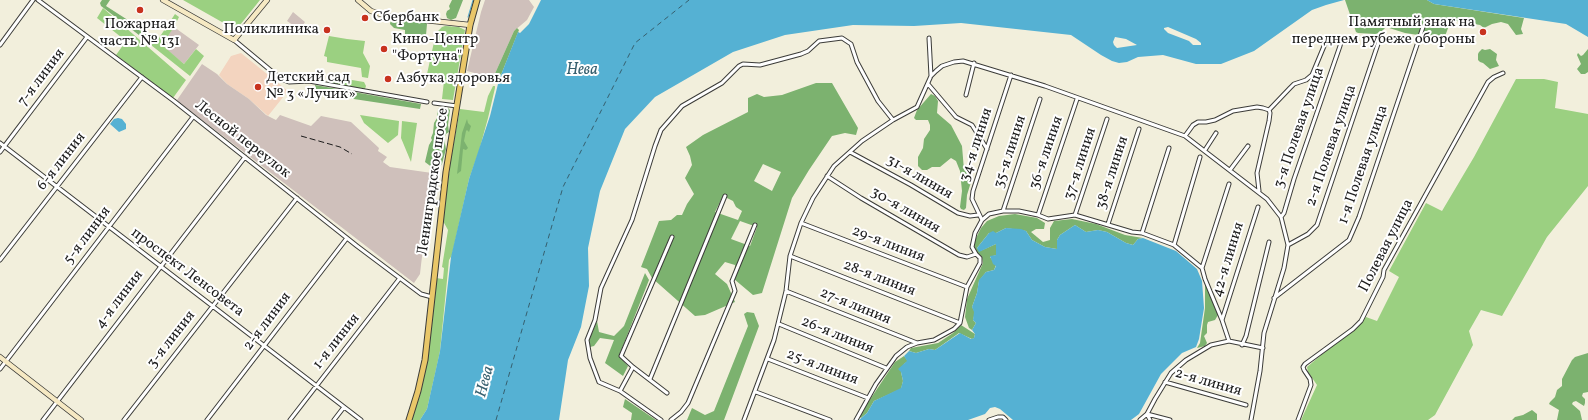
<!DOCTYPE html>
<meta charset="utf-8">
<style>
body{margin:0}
canvas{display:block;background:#f2efdc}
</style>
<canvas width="1588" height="420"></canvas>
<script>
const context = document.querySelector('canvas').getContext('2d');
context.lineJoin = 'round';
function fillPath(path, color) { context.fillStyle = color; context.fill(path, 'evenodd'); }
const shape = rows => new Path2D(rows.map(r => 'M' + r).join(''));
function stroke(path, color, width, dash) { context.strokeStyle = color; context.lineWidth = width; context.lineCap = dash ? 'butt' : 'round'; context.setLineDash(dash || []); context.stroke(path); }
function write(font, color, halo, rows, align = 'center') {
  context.font = font + ' Vollkorn,serif'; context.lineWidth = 4; context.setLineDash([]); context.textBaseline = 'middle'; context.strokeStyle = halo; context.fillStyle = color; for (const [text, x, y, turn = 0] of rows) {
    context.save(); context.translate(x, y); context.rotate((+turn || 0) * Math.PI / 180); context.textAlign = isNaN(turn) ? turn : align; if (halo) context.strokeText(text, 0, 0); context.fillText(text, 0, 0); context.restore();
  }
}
fillPath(shape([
 [241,53,288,91,268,116,249,99,227,84,219,75,231,56]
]), '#f3d4bf');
fillPath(shape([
 [485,0,529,0,534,7,527,20,514,31,493,78,467,71,481,12],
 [293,12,305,22,300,30,287,21],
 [174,27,199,45,184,64,161,45],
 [202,64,217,74,227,84,249,99,266,115,276,120,280,115,311,126,321,116,351,122,379,148,378,151,387,157,383,162,390,167,432,173,421,265,420,274,414,283,180,103,177,100]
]), '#cfc0bb');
fillPath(shape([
 [183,0,260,0,236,30],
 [103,8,186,80,173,98,116,55,126,41,97,18],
 [175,14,179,17,174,27,162,45,184,64,196,49,204,56,190,76,151,45,152,45,153,39,157,41],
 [445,26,459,27,465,30,453,100,442,99,444,81,437,78,436,76,427,74,436,33,442,27],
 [329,36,347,39,365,41,363,53,370,66,368,78,362,77,361,68,327,62,327,57,324,56],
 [334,77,364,82,366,86,365,89,362,89,333,84,331,80],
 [1516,79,1544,79,1558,82,1555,108,1588,114,1588,186,1547,237,1502,316,1481,310,1469,331,1473,345,1435,415,1428,420,1301,420,1317,385,1308,372,1307,367,1366,317,1377,321,1399,277,1389,271,1426,203,1442,211,1474,157],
 [493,86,495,86,495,88,488,118,479,151,469,179,452,255,449,260,440,351,437,365,427,409,420,420,412,420,421,392,427,361,436,278,443,279,444,268,442,267,448,230,443,221,451,159,460,109,484,112,488,96],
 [360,115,399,121,398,135,388,143,364,123],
 [402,121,417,123,411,162,401,138]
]), '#9bd081');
fillPath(shape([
 [102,0,110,0,106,6,148,33,153,39,152,45,101,6,100,3],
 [452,0,463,0,456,18,451,20,447,18,446,14,447,11,450,9,449,6],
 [1345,0,1427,0,1434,4,1524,18,1521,29,1523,34,1516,35,1508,24,1501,22,1492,24,1484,28,1480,25,1451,20,1444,39,1405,33,1386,27,1380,33,1375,34,1358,33,1356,32],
 [391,19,426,23,427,24,426,35,417,39,405,38,405,30,394,28,390,24],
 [517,28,519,30,499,80,493,78,514,31],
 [1482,49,1485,50,1490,49,1497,54,1496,60,1499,66,1490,69,1483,63,1480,62,1478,60,1478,54,1479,52],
 [1588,49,1588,72,1585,74,1581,74,1577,69,1581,64,1577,55,1578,53,1581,56,1583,55],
 [816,83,832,83,858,128,856,135,845,133,832,136,809,170,792,198,762,293,753,295,734,279,735,265,725,262,715,274,727,284,735,302,705,315,695,316,652,278,647,269,641,267,659,221,671,220,677,215,682,215,687,204,694,194,685,178,692,165,690,156,686,147,703,135,748,112,748,98,757,94,764,97,782,95],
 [763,164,781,172,772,191,754,181],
 [723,196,733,201,736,207,742,211,738,220,715,212],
 [740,221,757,227,750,246,731,239],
 [315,85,421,104,420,109,314,93],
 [931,94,935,96,938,101,937,113,951,125,962,146,964,170,969,173,971,182,967,195,966,208,964,210,961,209,960,207,962,191,960,171,956,161,951,158,940,167,932,167,927,170,922,170,918,166,918,157,923,148,924,139,930,130,930,125,928,120,916,120,914,118,917,110],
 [442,107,448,108,450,110,448,125,449,132,446,134,444,138,446,149,442,164,439,168,433,168,425,162,429,145,432,140,431,138,433,133,434,123,437,118,438,109],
 [467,119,468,123,471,126,469,132,467,130,466,131,464,141,468,148,466,150,463,149,461,171,457,174,462,133],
 [1015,214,1037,218,1045,223,1044,229,1036,229,1031,232,1043,242,1050,240,1050,228,1054,221,1072,219,1096,224,1125,235,1143,238,1138,239,1133,245,1126,243,1107,232,1098,230,1086,232,1075,225,1060,235,1057,240,1057,249,1045,247,1032,240,1026,231,1006,228,996,233,989,233,977,248,980,251,996,244,996,255,990,257,996,265,994,270,986,272,979,281,977,293,972,307,975,312,973,320,976,323,972,330,969,328,965,317,967,299,983,263,982,257,976,251,974,246,976,238,981,228,987,221,999,216],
 [645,273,649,280,619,356,628,366,623,376,605,363,614,340,600,338,594,346,590,347,589,340,597,321,599,332,614,336,624,326],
 [1205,283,1218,315,1215,320,1208,322,1207,325,1207,333,1204,336,1207,343,1205,346,1197,348,1200,343,1205,308],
 [747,312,754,313,759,326,724,420,687,420,692,408,705,415,714,411,748,326,744,314],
 [961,325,975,334,974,338,972,339,959,333,935,350,929,349,916,353,909,351,911,348,938,343,953,333],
 [1588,353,1588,392,1583,393,1582,396,1585,399,1585,403,1584,406,1576,401,1573,402,1572,404,1580,411,1582,420,1557,420,1559,410,1549,404,1550,402,1555,397,1557,390,1562,386,1562,379,1572,360,1575,357],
 [904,356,908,361,904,364,901,372,903,381,901,389,874,401,867,413,861,418,859,416,895,362],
 [625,399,656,420,631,420,632,413,623,407],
 [1532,410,1537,414,1537,420,1512,420,1515,417,1523,415]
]), '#7cb26f');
fillPath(shape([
 [541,0,1344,0,1326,5,1312,10,1254,51,1221,64,1196,64,1163,55,1138,57,1127,62,1119,63,1112,61,1101,55,1071,35,961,23,914,26,853,25,785,35,733,52,655,97,625,129,600,191,588,248,589,286,581,327,568,360,559,420,420,420,427,409,440,351,451,257,469,179,490,116,499,80,518,32,520,33,529,24],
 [1168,27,1196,39,1201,43,1201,45,1193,45,1189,41,1168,33,1164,29,1164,28],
 [1115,37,1126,39,1137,45,1117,48,1114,45,1113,42],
 [1427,0,1588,0,1588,37,1566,24,1434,4],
 [118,118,122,119,126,124,126,129,119,132,110,124,114,119],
 [1075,225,1086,232,1098,230,1107,232,1126,243,1133,245,1138,239,1143,238,1176,251,1197,269,1202,281,1204,308,1199,339,1196,347,1182,353,1161,374,1139,414,1131,420,1013,420,1000,409,995,407,990,408,985,414,968,420,859,420,867,413,874,401,901,388,903,381,901,372,898,369,907,361,904,356,909,351,916,353,929,349,935,350,960,333,971,339,974,338,975,334,972,330,976,323,973,320,974,312,972,307,977,293,979,280,986,272,994,270,996,266,993,264,990,256,996,255,996,244,979,252,977,248,989,233,993,231,996,233,1006,228,1021,229,1026,231,1032,240,1045,247,1057,249,1057,240,1060,235]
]), '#55b1d3');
stroke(shape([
 [468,17,473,0]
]), '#55b1d3', 1);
stroke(shape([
 [496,420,563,187,635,43,689,0]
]), '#365f6e', 1, [5, 4]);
const street = shape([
 [38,0,174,101,357,246,421,294,432,297],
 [929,38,931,76],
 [234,40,281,79,289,82,309,81,427,102],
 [0,45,33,0],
 [928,84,956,117,972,125,987,149],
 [966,95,974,63],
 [434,103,457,106],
 [1185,136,1193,125,1198,122,1206,122,1215,120,1233,111,1257,107,1263,108,1269,110],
 [0,143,361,420],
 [1205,150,1216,133],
 [0,152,87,37],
 [850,152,911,185,958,213,970,216,978,215],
 [1230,170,1248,146],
 [827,176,861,198,959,255,967,257,976,254],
 [1259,191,1257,173,1269,121,1270,113,1269,110,1290,88,1294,84,1306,80,1312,75,1327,39],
 [1003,211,1040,99],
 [1038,215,1077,99],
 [1075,215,1107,119],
 [1281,217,1284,213,1294,179,1340,46,1342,38,1340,38],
 [982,220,972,199,973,191,1011,75],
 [801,223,967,287],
 [1108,224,1139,129],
 [1142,233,1169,148],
 [1174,245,1200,157],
 [1288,245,1308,234,1317,225,1379,41],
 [790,256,960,323],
 [0,260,142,77],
 [1202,268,1229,184],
 [786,291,917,343],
 [1274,298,1349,240,1359,217,1423,27],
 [1222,320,1258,207],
 [779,324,886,368],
 [1242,345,1246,336,1269,242],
 [768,359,868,398],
 [0,369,193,117],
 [650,379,725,196],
 [1165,382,1246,405],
 [620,391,633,367],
 [756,392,830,420],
 [667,393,633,367,621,356,672,237],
 [1147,414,1170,420],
 [1147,414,1150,420],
 [43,420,245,157],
 [124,420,297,198],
 [207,420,347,238],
 [290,420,400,278],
 [334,420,344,407],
 [661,420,620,391,599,382,590,358,587,340,595,320,601,288,632,220,655,146,661,130,682,106,722,83,739,66,743,64,760,65,801,54,808,51,819,41,842,38,851,44,857,62,878,101,893,120],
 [671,420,681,412,688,403,735,291,732,281,755,225],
 [744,420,774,340,786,291,790,256,801,223,813,198,834,166,862,141,893,120,917,107,931,76,936,71,942,66,954,62,963,61,1045,86,1185,136,1267,199,1281,217,1288,245,1284,268,1264,333,1260,371,1251,420],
 [856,420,876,384,896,356,907,347,917,343,934,340,954,329,960,323,967,287,980,263,980,258,976,254,972,247,975,233,982,220,989,214,1003,211,1019,211,1038,215,1048,219,1075,215,1132,232,1142,233,1174,245,1202,268,1205,279,1222,320,1229,341],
 [989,420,998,417,1003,417,1006,420],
 [1140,420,1147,414,1155,399,1171,373,1186,360,1211,345,1229,341,1263,348],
 [1298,420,1311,385,1310,379,1304,370,1303,367,1305,364,1353,329,1361,321,1383,277,1384,270,1488,82,1494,77,1503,73]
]);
const secondary = shape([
 [163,0,234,40,267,0],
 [358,0,371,11,387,16,470,25],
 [0,357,81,420]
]);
const primary = shape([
 [409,420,418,391,425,360,446,172,470,25,477,0]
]);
stroke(street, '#3c3c39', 5);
stroke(secondary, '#3c3c39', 6);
stroke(primary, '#3c3c39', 7);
stroke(street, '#fff', 3);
stroke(secondary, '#f6e9c3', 4.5);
stroke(primary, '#e9c769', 5);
stroke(shape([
 [301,136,340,147,352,154]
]), '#1c1c1c', 1, [6, 3]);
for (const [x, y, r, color] of [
 [140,10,4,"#c8321e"],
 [365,18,4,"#c8321e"],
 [327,30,4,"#c8321e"],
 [1483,32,4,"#c8321e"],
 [384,49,4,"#c8321e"],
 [388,79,4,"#c8321e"],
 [258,87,4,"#c8321e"]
]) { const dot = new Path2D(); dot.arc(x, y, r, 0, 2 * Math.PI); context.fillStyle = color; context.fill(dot); stroke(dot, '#fff', 1.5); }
write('15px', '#1c1c1c', '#fff', [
 ["Сбербанк",373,18],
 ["Памятный знак на",1475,23,"right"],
 ["переднем рубеже обороны",1475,40,"right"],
 ["Пожарная",140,25,"center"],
 ["часть № 131",140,42,"center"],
 ["Поликлиника",319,30,"right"],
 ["Кино-Центр",392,40],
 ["\"Фортуна\"",392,57],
 ["Детский сад",266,78],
 ["№ 3 «Лучик»",266,95],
 ["Азбука здоровья",396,79]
], 'left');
write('15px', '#1c1c1c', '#fff', [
 ["7-я линия",42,78,-53],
 ["3-я Полевая улица",1300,128,-71],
 ["Лесной переулок",242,140,38],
 ["34-я линия",977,145,-72],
 ["2-я Полевая улица",1332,146,-71],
 ["35-я линия",1011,152,-72],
 ["36-я линия",1047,153,-71],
 ["6-я линия",62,162,-52],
 ["37-я линия",1081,164,-72],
 ["1-я Полевая улица",1364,165,-71],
 ["38-я линия",1113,173,-72],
 ["31-я линия",919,178,30],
 ["Ленинградское шоссе",434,182,-82],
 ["30-я линия",905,211,30],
 ["5-я линия",88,236,-53],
 ["29-я линия",888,245,21],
 ["Полевая улица",1387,246,-63],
 ["42-я линия",1229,260,-73],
 ["проспект Ленсовета",187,273,37],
 ["28-я линия",879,279,21],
 ["4-я линия",120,300,-53],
 ["27-я линия",855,307,22],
 ["2-я линия",268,322,-53],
 ["26-я линия",837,336,22],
 ["3-я линия",172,340,-52],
 ["1-я линия",337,342,-52],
 ["25-я линия",822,368,21],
 ["2-я линия",1208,383,16]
]);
write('italic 16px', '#365f6e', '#fff', [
 ["Нева",582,71],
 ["Нева",486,382,-75]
]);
</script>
